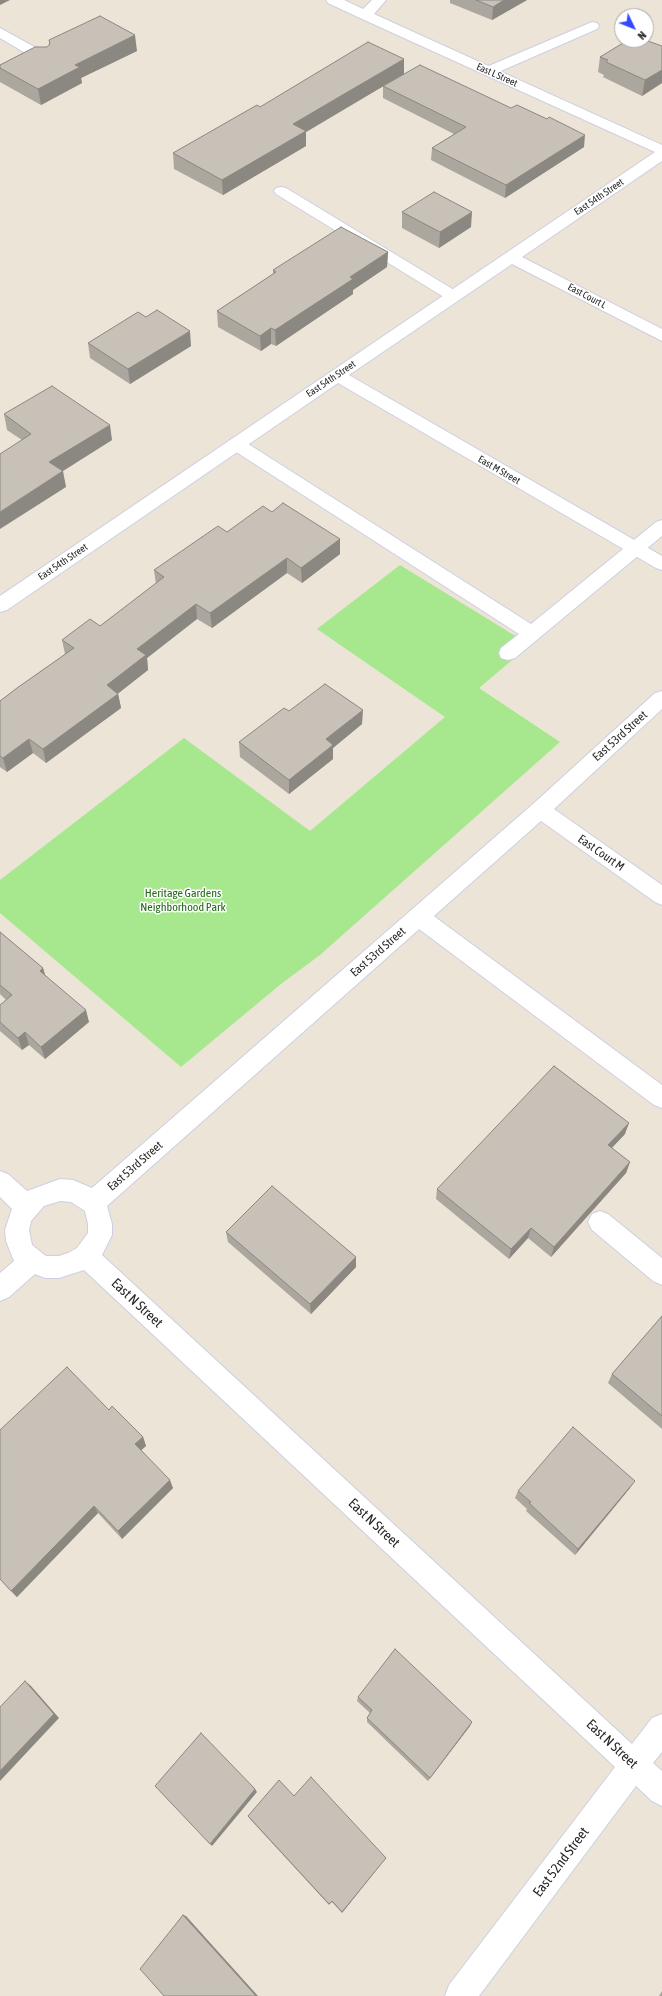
<!DOCTYPE html>
<style>
body{margin:0}
#map{position:relative;width:662px;height:1996px;overflow:hidden;background:#ece4d7;font-family:"Asap Condensed",sans-serif}
canvas{display:block}
.north{position:absolute;left:614px;top:8px;width:40px;height:40px;box-sizing:border-box;background:#fff;border:1px solid #a9a9a9;border-radius:50%;rotate:133deg;font-size:11px;font-weight:700;line-height:16px;text-align:center;color:#282828}
.north::after{content:'';display:block;margin:auto;width:14px;height:18px;background:#3149ff;clip-path:polygon(50% 0,100% 100%,50% 72%,0 100%)}
</style>
<div id="map">
<canvas width="662" height="1996"></canvas>
<div class="north">N</div>
</div>
<script>
const context = document.querySelector('canvas').getContext('2d');
context.lineJoin = 'round';
function fillPath(path, color) { context.fillStyle = color; context.fill(path, 'evenodd'); }
const shape = rows => new Path2D(rows.map(r => 'M' + r).join(''));
function stroke(path, color, width, dash) { context.strokeStyle = color; context.lineWidth = width; context.lineCap = dash ? 'butt' : 'round'; context.setLineDash(dash || []); context.stroke(path); }
function write(font, color, halo, rows, align = 'center') {
  context.font = font + ' "Asap Condensed",sans-serif'; context.lineWidth = 3; context.setLineDash([]); context.textBaseline = 'middle'; context.strokeStyle = halo; context.fillStyle = color; for (const [text, x, y, turn = 0] of rows) {
    context.save(); context.translate(x, y); context.rotate((+turn || 0) * Math.PI / 180); context.textAlign = isNaN(turn) ? turn : align; if (halo) context.strokeText(text, 0, 0); context.fillText(text, 0, 0); context.restore();
  }
}
fillPath(shape([
 [400,565,530,645,479,688,560,742,320,955,281,984,181,1067,0,913,0,880,184,738,310,831,445,717,317,629]
]), '#a7e88e');
const lane = shape([
 [592,22,597,23,599,26,597,29,494,74,484,74,482,71,484,68,592,22],
 [0,28,49,55,51,58,49,61,39,61,0,38,0,28],
 [281,187,286,188,459,293,461,296,459,299,453,301,447,299,276,194,274,191,276,188,281,187],
 [236,438,242,440,531,624,656,522,662,520,662,536,515,658,508,660,501,658,499,653,501,648,519,634,230,448,227,444,230,440,236,438],
 [419,908,427,911,662,1085,662,1108,654,1105,411,923,408,917,411,911,419,908],
 [600,1211,608,1214,662,1258,662,1285,653,1281,592,1230,588,1222,592,1214,600,1211]
]);
const street = shape([
 [326,0,344,0,363,9,372,0,386,0,374,14,662,145,662,161,522,257,662,329,662,341,512,264,349,375,662,556,662,570,656,568,338,383,7,610,0,612,0,596,655,152,360,18,328,3,326,0],
 [662,691,662,709,554,809,662,885,662,905,655,902,541,821,107,1206,112,1224,112,1235,102,1255,632,1744,652,1718,662,1714,662,1752,653,1763,662,1771,662,1806,652,1801,636,1786,479,1996,445,1996,449,1985,615,1767,84,1270,59,1278,45,1278,35,1274,9,1297,0,1301,0,1273,14,1261,6,1241,5,1230,12,1209,0,1197,0,1171,8,1174,27,1191,60,1179,73,1180,92,1188,533,804,655,693,662,691],
 [60,1201,71,1202,85,1211,88,1224,88,1233,77,1248,68,1253,59,1256,46,1256,32,1245,29,1230,31,1221,44,1206,60,1201]
]);
stroke(lane, '#cdcfe2', 2);
stroke(street, '#cdcfe2', 2);
fillPath(lane, '#fff');
fillPath(street, '#fff');
fillPath(shape([
 [450,0,527,0,492,20,450,3],
 [49,40,137,51,81,78,82,83,41,105,0,82,0,65,47,47,49,44],
 [662,46,662,83,642,96,603,77,604,75,598,72,600,57],
 [404,74,584,147,505,198,431,160,432,148,454,134,383,98,383,86,306,132,306,146,223,195,174,169,173,153,260,107],
 [402,212,471,227,439,248,402,228],
 [388,252,387,267,353,290,353,294,276,346,271,344,261,351,218,327,217,311,273,274,273,270],
 [88,343,191,346,130,384,90,358],
 [4,414,112,440,62,471,66,487,22,440,7,430],
 [272,512,340,539,340,554,302,583,287,573,212,628,197,619,147,658,148,670,118,693,121,708,46,763,33,753,7,772,0,767,0,701,65,654,62,640,100,626,156,584,154,570,227,532],
 [289,711,362,724,333,748,333,759,289,794,240,757,239,742],
 [0,932,43,968,45,975,89,1022,45,1059,29,1045,22,1050,0,1031,0,1005,6,1000,0,994],
 [625,1134,612,1148,630,1162,626,1173,551,1257,528,1238,509,1259,436,1199,437,1189],
 [226,1232,356,1257,356,1267,311,1314,228,1242],
 [662,1316,662,1429,608,1383,612,1374],
 [109,1410,143,1437,146,1446,141,1450,173,1488,122,1539,98,1513,17,1597,0,1579],
 [630,1488,575,1555,526,1511,527,1509,515,1498,518,1491],
 [358,1697,470,1726,428,1781,367,1722,367,1718,370,1713,357,1701],
 [294,1796,385,1859,342,1913,332,1902,329,1905,250,1819,248,1816],
 [662,1991,662,1996,659,1996]
]), '#aba69e');
fillPath(shape([
 [0,0,10,0,0,5],
 [504,0,527,0,492,20,493,7],
 [135,35,137,51,81,78,82,83,41,105,38,89,75,65],
 [404,59,404,74,306,132,306,146,223,195,222,180,293,124],
 [662,70,662,83,642,96,645,80],
 [585,135,584,147,505,198,506,185],
 [472,212,471,227,439,248,440,232],
 [388,252,387,267,353,290,353,294,276,346,275,330,350,277],
 [271,328,271,344,261,351,260,336],
 [190,331,191,346,130,384,128,369],
 [110,425,112,440,52,478,49,462],
 [63,471,66,487,0,529,0,512],
 [340,539,340,554,302,583,301,568],
 [287,558,287,573,212,628,210,613],
 [196,604,197,619,147,658,148,670,110,700,107,685,137,649],
 [118,694,121,708,46,763,43,749],
 [363,710,362,724,333,748,333,759,289,794,289,780,326,739],
 [29,739,33,753,7,772,3,758],
 [43,968,47,981,40,971],
 [86,1010,89,1022,45,1059,41,1047],
 [25,1032,29,1045,22,1050,18,1038],
 [629,1123,625,1134,604,1156,608,1145],
 [630,1162,626,1173,551,1257,554,1247],
 [531,1228,528,1238,509,1259,511,1249],
 [356,1257,356,1267,311,1314,310,1304],
 [143,1437,146,1446,138,1453,135,1444],
 [170,1480,173,1488,122,1539,118,1531],
 [635,1481,630,1488,575,1555,578,1549],
 [94,1506,98,1513,17,1597,11,1591],
 [25,1681,31,1686,59,1718,0,1781,0,1771],
 [472,1722,470,1726,428,1781,430,1778],
 [255,1789,257,1792,212,1846,210,1844],
 [386,1858,385,1859,342,1913,342,1912],
 [183,1915,186,1916,258,1996,256,1996]
]), '#8b8781');
const building = shape([
 [476,0,504,0,493,7,476,0],
 [100,16,135,35,75,65,80,67,38,89,0,68,0,65,35,47,47,47,50,44,49,40,100,16],
 [628,40,645,40,662,46,662,70,645,80,606,62,608,60,600,57,628,40],
 [368,42,404,59,293,124,306,131,222,180,173,153,257,105,260,107,368,42],
 [420,65,511,108,517,105,547,119,549,117,585,135,506,185,432,148,466,127,383,86,420,65],
 [434,192,472,212,440,232,402,212,434,192],
 [341,227,388,252,350,277,353,279,275,330,271,328,260,336,217,311,276,272,273,270,341,227],
 [157,310,190,331,128,369,88,343,138,312,146,317,157,310],
 [52,386,110,425,49,462,63,471,0,512,0,454,31,434,4,414,52,386],
 [283,503,340,539,301,568,287,558,210,613,196,604,137,649,146,655,107,685,118,694,43,749,29,739,3,758,0,756,0,701,17,688,74,648,62,640,90,619,100,626,164,577,154,570,218,526,227,532,263,506,272,512,283,503],
 [325,684,363,710,326,739,333,745,289,780,239,742,284,708,289,711,325,684],
 [0,932,43,968,40,971,86,1010,41,1047,25,1032,18,1038,0,1022,0,1005,12,995,0,985,0,932],
 [554,1066,629,1123,608,1145,630,1162,554,1247,531,1228,511,1249,437,1189,554,1066],
 [272,1186,356,1257,310,1304,226,1232,272,1186],
 [662,1316,662,1416,612,1374,662,1316],
 [67,1367,109,1410,112,1406,143,1437,135,1444,170,1480,118,1531,94,1506,11,1591,0,1579,0,1430,67,1367],
 [573,1427,635,1481,578,1549,529,1503,531,1502,518,1491,573,1427],
 [395,1649,472,1722,430,1778,367,1718,372,1710,358,1697,395,1649],
 [25,1681,54,1714,0,1771,0,1707,25,1681],
 [201,1733,255,1789,210,1844,155,1786,201,1733],
 [311,1777,386,1858,342,1912,332,1901,329,1904,248,1816,279,1780,294,1796,311,1777],
 [183,1915,256,1996,164,1996,140,1969,183,1915]
]);
fillPath(building, '#c7c1b8');
stroke(building, '#8b8781', 1);
write('10px', '#282828', '#fff', [
 ["East L Street",497,75,24],
 ["East 54th Street",599,197,-34],
 ["East Court L",587,296,28],
 ["East 54th Street",331,379,-34],
 ["East M Street",499,470,30],
 ["East 54th Street",63,562,-34]
]);
write('12px', '#282828', '#fff', [
 ["East 53rd Street",620,736,-42],
 ["East Court M",601,853,35],
 ["East 53rd Street",378,952,-41],
 ["East 53rd Street",135,1166,-41]
]);
write('12px', '#1f6913', '#fff', [
 ["Heritage Gardens",183,893],
 ["Neighborhood Park",183,907]
]);
write('14px', '#282828', '#fff', [
 ["East N Street",137,1303,43],
 ["East N Street",374,1523,43],
 ["East N Street",612,1744,43],
 ["East 52nd Street",561,1862,-53]
]);
</script>
